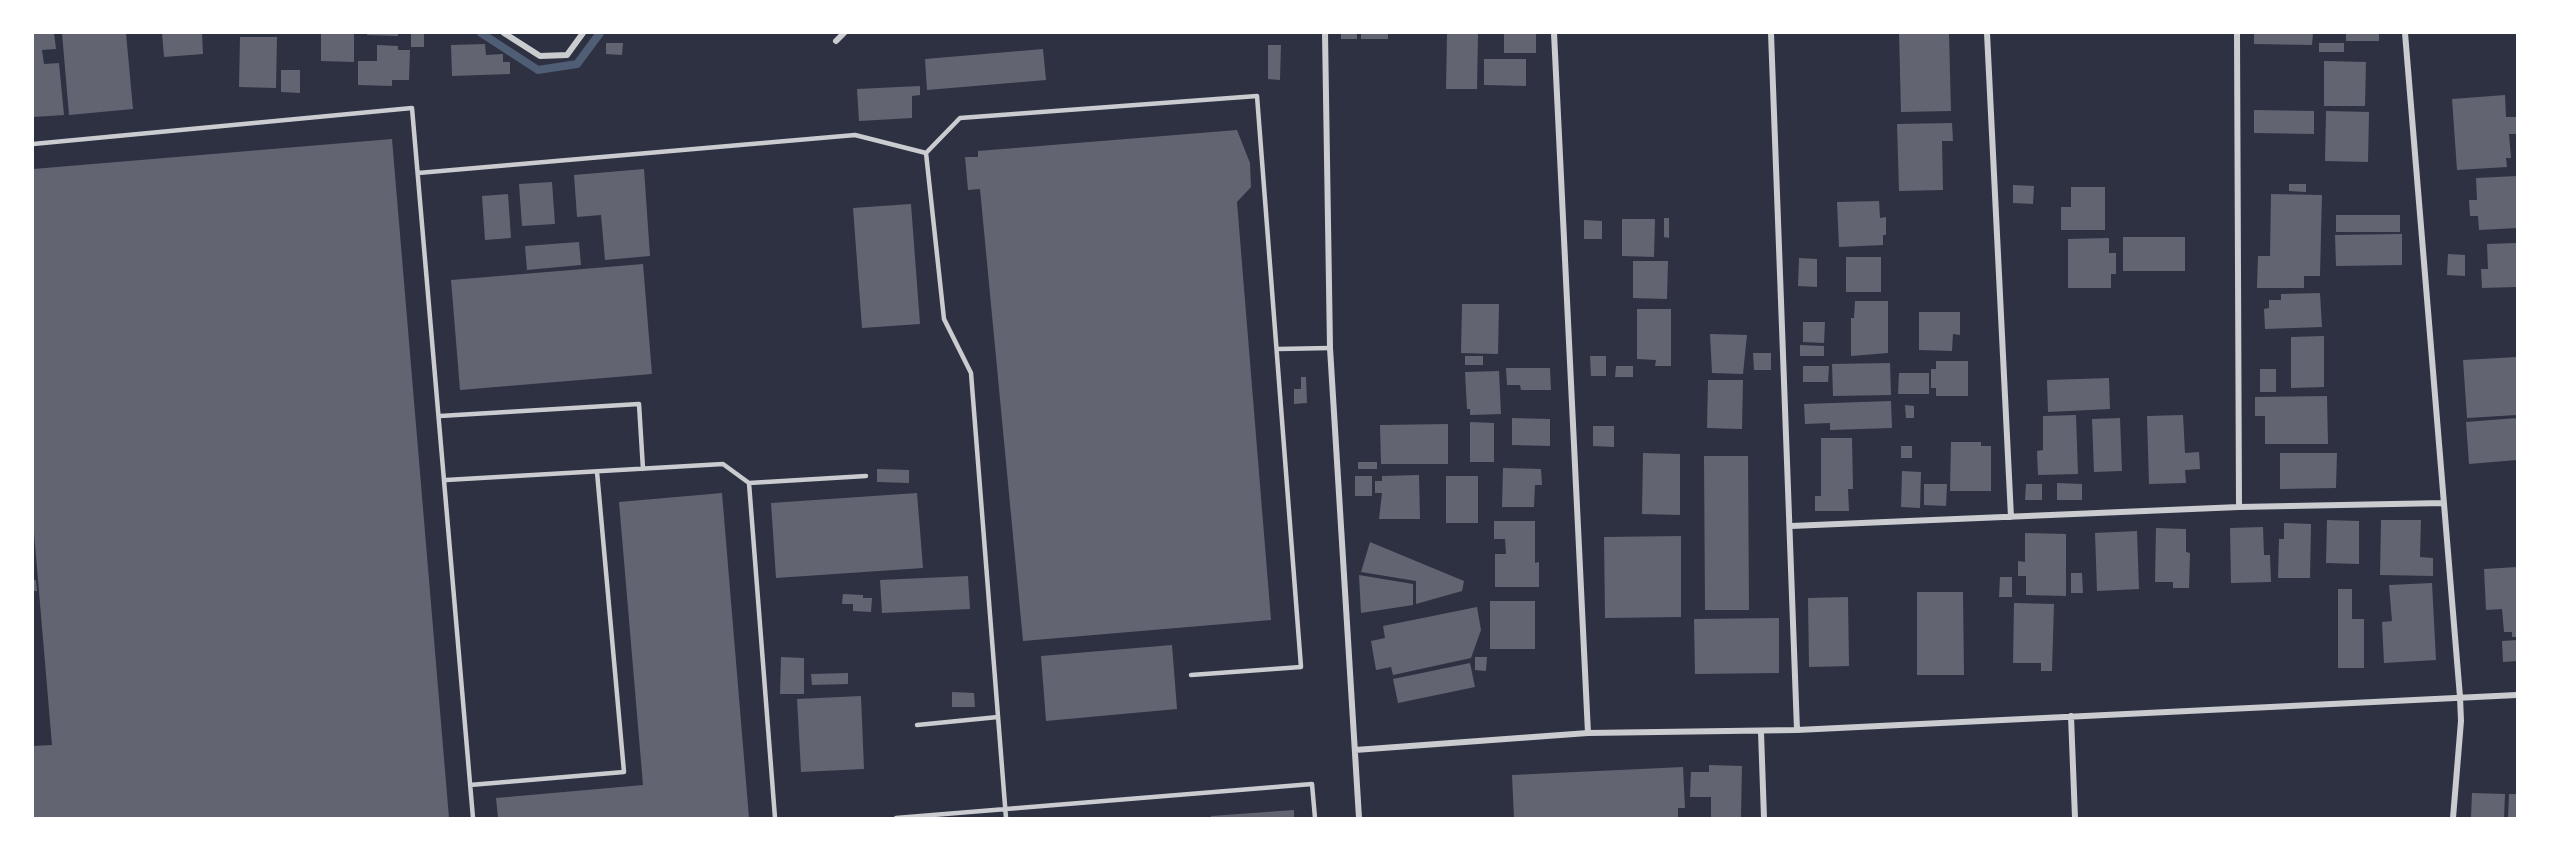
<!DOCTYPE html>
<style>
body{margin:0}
#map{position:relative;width:2550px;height:851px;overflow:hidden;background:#2d3142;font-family:"IBM Plex Sans",sans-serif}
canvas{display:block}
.frame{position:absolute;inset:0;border:34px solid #fff;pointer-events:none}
</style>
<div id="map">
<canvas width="2550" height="851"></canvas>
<div class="frame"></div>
</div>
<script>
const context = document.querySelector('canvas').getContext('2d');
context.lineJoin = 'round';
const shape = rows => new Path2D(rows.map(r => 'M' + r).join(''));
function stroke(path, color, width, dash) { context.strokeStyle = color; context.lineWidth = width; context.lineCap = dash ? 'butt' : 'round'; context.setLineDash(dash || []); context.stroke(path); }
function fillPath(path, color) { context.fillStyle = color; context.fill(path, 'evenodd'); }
stroke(shape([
 [481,33,538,70,577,64,600,33]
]), '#4f5d75', 8);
fillPath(shape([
 [33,33,54,33,56,49,42,50,44,64,59,63,64,115,33,117],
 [62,33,126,33,133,109,69,115],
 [162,33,202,33,203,54,164,57],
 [321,33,354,33,354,62,321,61],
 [367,33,398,33,398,36,367,35],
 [411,33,424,33,424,47,411,47],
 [1341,33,1357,33,1357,39,1341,39],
 [1361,33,1388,33,1388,39,1361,39],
 [1447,33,1478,33,1477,89,1446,89],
 [1504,33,1536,33,1536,53,1504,53],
 [1899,33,1949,33,1951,111,1901,112],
 [2254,33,2313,33,2312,45,2254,44],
 [2346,33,2379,33,2379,41,2346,41],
 [240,37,277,37,276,88,239,87],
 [606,43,623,43,622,55,606,54],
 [2319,43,2344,43,2344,52,2319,52],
 [485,44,486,55,503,54,503,62,510,62,510,74,452,76,451,45],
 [377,45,398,46,398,50,410,50,409,80,392,80,392,86,358,85,358,61,377,61],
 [1268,45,1281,45,1280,80,1268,79],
 [1043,49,1046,80,927,90,925,59],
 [1484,59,1526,59,1526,86,1484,85],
 [2324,61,2366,62,2365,106,2324,106],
 [281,70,300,70,300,93,281,92],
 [920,86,920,95,912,96,912,118,859,121,857,89],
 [2505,95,2506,117,2517,117,2517,134,2509,134,2511,158,2506,158,2507,167,2457,170,2452,99],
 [2254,110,2314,111,2314,134,2254,133],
 [2326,111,2369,112,2368,162,2325,161],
 [1952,123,1953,141,1942,141,1943,190,1899,191,1897,124],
 [1237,130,1250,163,1251,187,1237,202,1271,620,1023,641,980,189,968,190,965,157,978,157,978,151],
 [392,139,449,818,33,818,33,746,52,745,33,521,33,169],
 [644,169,650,256,605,260,601,215,577,217,574,175],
 [2517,176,2517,228,2479,230,2478,216,2470,216,2469,200,2477,200,2476,178],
 [552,182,555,224,522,226,519,184],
 [2289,184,2306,184,2306,192,2289,191],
 [2013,185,2034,186,2033,204,2013,203],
 [2071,187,2105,187,2105,230,2061,230,2061,207,2071,207],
 [508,194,511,238,485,240,482,196],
 [2271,194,2322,195,2320,276,2304,276,2304,288,2257,288,2258,256,2270,256],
 [1879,201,1880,218,1886,217,1886,235,1883,235,1883,245,1839,247,1837,202],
 [911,204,920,324,862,328,853,208],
 [2336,215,2400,215,2400,232,2336,232],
 [1664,218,1669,218,1669,238,1664,237],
 [1622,219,1655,219,1654,257,1622,256],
 [1584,220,1602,221,1602,239,1584,239],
 [2402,234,2402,265,2336,266,2335,235],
 [2123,237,2185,237,2185,271,2123,271],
 [2109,238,2109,253,2116,253,2116,274,2111,274,2111,288,2068,288,2068,239],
 [579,242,581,265,527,270,525,246],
 [2516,243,2517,287,2482,288,2481,269,2488,269,2487,244],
 [2448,254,2465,255,2465,276,2447,275],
 [1846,257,1881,257,1881,292,1846,292],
 [1799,258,1817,259,1817,287,1798,286],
 [1633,261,1668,261,1667,299,1633,298],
 [643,264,652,374,460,390,451,280],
 [2320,293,2322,327,2265,329,2264,309,2269,308,2269,300,2281,300,2281,294],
 [1855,301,1888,301,1888,353,1851,356,1851,318,1854,318],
 [1462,304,1499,304,1498,354,1461,353],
 [1637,309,1671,309,1671,366,1655,366,1656,360,1637,359],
 [1919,312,1960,312,1960,335,1953,334,1952,351,1919,350],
 [1803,322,1825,322,1824,343,1803,342],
 [1710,334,1747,335,1743,374,1712,373],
 [2324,336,2324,387,2291,388,2291,337],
 [1800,345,1824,346,1824,356,1800,356],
 [1753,353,1771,353,1771,370,1754,370],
 [1465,356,1483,356,1483,365,1465,365],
 [1590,356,1606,356,1606,376,1591,376],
 [2517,357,2517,415,2467,418,2463,360],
 [1936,361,1968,361,1968,396,1936,396,1936,388,1931,388,1931,369,1936,369],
 [1890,363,1891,395,1833,396,1832,364],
 [1616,366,1633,366,1633,377,1615,377],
 [1803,366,1829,366,1828,382,1803,382],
 [1506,368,1550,368,1551,390,1521,390,1520,385,1507,385],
 [2260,369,2276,369,2276,392,2260,392],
 [1499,371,1501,414,1470,415,1470,409,1467,409,1465,372],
 [1899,373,1929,373,1929,394,1898,394],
 [1301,377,1306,377,1307,403,1294,404,1294,389,1301,389],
 [2109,378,2110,409,2048,412,2047,380],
 [1708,380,1743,380,1742,429,1707,428],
 [2327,396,2328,444,2265,444,2265,416,2255,416,2255,397],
 [1891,401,1892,428,1830,430,1830,423,1805,424,1804,404],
 [1905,405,1914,406,1914,418,1906,418],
 [2076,415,2078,474,2038,475,2037,451,2043,450,2043,416],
 [2183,415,2185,453,2199,452,2200,469,2185,470,2186,483,2149,484,2147,416],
 [1512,418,1550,419,1550,446,1512,445],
 [2120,418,2122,471,2094,472,2092,419],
 [2517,418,2517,460,2469,464,2466,422],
 [1470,422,1494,423,1494,462,1470,462],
 [1448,424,1448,464,1381,464,1380,425],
 [1593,426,1614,426,1614,447,1593,446],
 [1821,438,1852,438,1853,489,1848,489,1849,511,1815,511,1815,496,1821,496],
 [1951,442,1981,442,1981,446,1991,446,1991,491,1950,491],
 [1901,446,1912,446,1912,458,1901,458],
 [1643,453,1680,454,1680,515,1642,514],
 [2280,453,2337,453,2336,488,2280,489],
 [1704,456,1748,456,1749,610,1705,610],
 [1358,462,1377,462,1377,469,1358,469],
 [1503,468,1541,469,1542,485,1535,485,1534,507,1502,507],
 [877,469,909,470,909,483,877,482],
 [1902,471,1921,472,1920,508,1901,507],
 [1419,475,1420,519,1379,519,1382,493,1375,493,1375,481,1382,481,1382,476],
 [1355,476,1372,476,1372,496,1355,496],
 [1446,476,1478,476,1478,523,1446,523],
 [2057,483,2082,484,2082,500,2057,500],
 [1924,484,1947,484,1946,506,1924,505],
 [2026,484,2042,484,2042,500,2025,500],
 [722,493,749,818,498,818,496,798,643,785,619,502],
 [917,493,923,568,776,578,771,503],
 [2327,520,2359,521,2359,564,2326,563],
 [2381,520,2421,520,2420,557,2433,558,2433,576,2380,575],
 [1494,521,1535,521,1535,563,1539,562,1539,587,1495,587,1495,554,1506,554,1505,539,1494,539],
 [2284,523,2311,524,2310,578,2278,578,2279,539,2284,539],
 [2263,527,2264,555,2270,555,2271,582,2231,583,2230,528],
 [2156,528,2186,529,2186,552,2190,553,2189,588,2173,588,2173,582,2155,582],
 [2137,531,2139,589,2097,591,2095,533],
 [2025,533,2066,534,2066,596,2026,595,2026,576,2018,576,2018,561,2025,562],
 [1681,536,1681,617,1605,618,1604,537],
 [1370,542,1464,581,1462,591,1416,604,1416,581,1361,572],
 [2517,567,2517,637,2512,637,2512,632,2504,632,2502,609,2486,610,2484,569],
 [2071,573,2082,573,2083,593,2071,593],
 [1359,575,1413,584,1413,605,1361,613],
 [968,576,970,609,882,613,880,580],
 [2000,577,2012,577,2012,597,1999,597],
 [33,580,36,580,37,591,33,591],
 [2432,583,2436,660,2384,663,2382,622,2392,621,2389,585],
 [2338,589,2352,589,2352,619,2364,619,2364,668,2338,668],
 [1917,592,1963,592,1964,675,1917,675],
 [843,594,863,595,863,598,872,598,871,612,853,611,853,604,842,604],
 [1848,597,1849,666,1809,667,1808,598],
 [1490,601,1535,601,1535,649,1490,649],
 [2014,603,2054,604,2052,671,2041,671,2041,663,2013,663],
 [1477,607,1481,630,1471,658,1393,675,1391,667,1376,670,1371,641,1385,638,1383,626],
 [1779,618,1779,673,1695,674,1694,619],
 [2517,640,2517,661,2503,662,2502,641],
 [1172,645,1177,709,1046,721,1041,656],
 [781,657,804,658,804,694,780,694],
 [1475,657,1487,657,1486,671,1475,670],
 [1470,663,1475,687,1398,703,1393,679],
 [848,673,848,684,812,685,811,674],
 [952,692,974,693,975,707,952,707],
 [861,696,864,769,801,772,797,699],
 [1709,765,1742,766,1741,818,1711,818,1711,797,1690,797,1691,772,1709,772],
 [1683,767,1685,808,1678,808,1678,818,1514,818,1512,775],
 [2472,793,2505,794,2504,818,2471,818],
 [2509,794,2517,794,2517,818,2508,818],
 [1294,810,1294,818,1211,818,1211,816]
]), '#626471');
stroke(shape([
 [33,144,412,108,473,818],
 [926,153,960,118,1257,96,1301,667,1191,675],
 [418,173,855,135,926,153,944,319,971,373,1006,818],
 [1278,349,1330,348],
 [440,416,639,404,643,469],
 [446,480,723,464,749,483,775,818],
 [749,483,866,476],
 [917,725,998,717],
 [470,785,624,772,597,472],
 [896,818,1312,784,1315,818]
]), '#caccd0', 4.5);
stroke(shape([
 [504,33,540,56,567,55,583,33],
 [1325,33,1330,348,1359,818],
 [1554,33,1588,733],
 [1771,33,1797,730,2517,695],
 [1987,33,2011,517],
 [2237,33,2239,507],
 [2405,33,2460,697,2461,721,2453,818],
 [836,41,844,33],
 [1791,526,2239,507,2444,503],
 [2071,716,2075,818],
 [1761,732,1764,818],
 [1355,750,1588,733,1797,730]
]), '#caccd0', 6);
</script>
